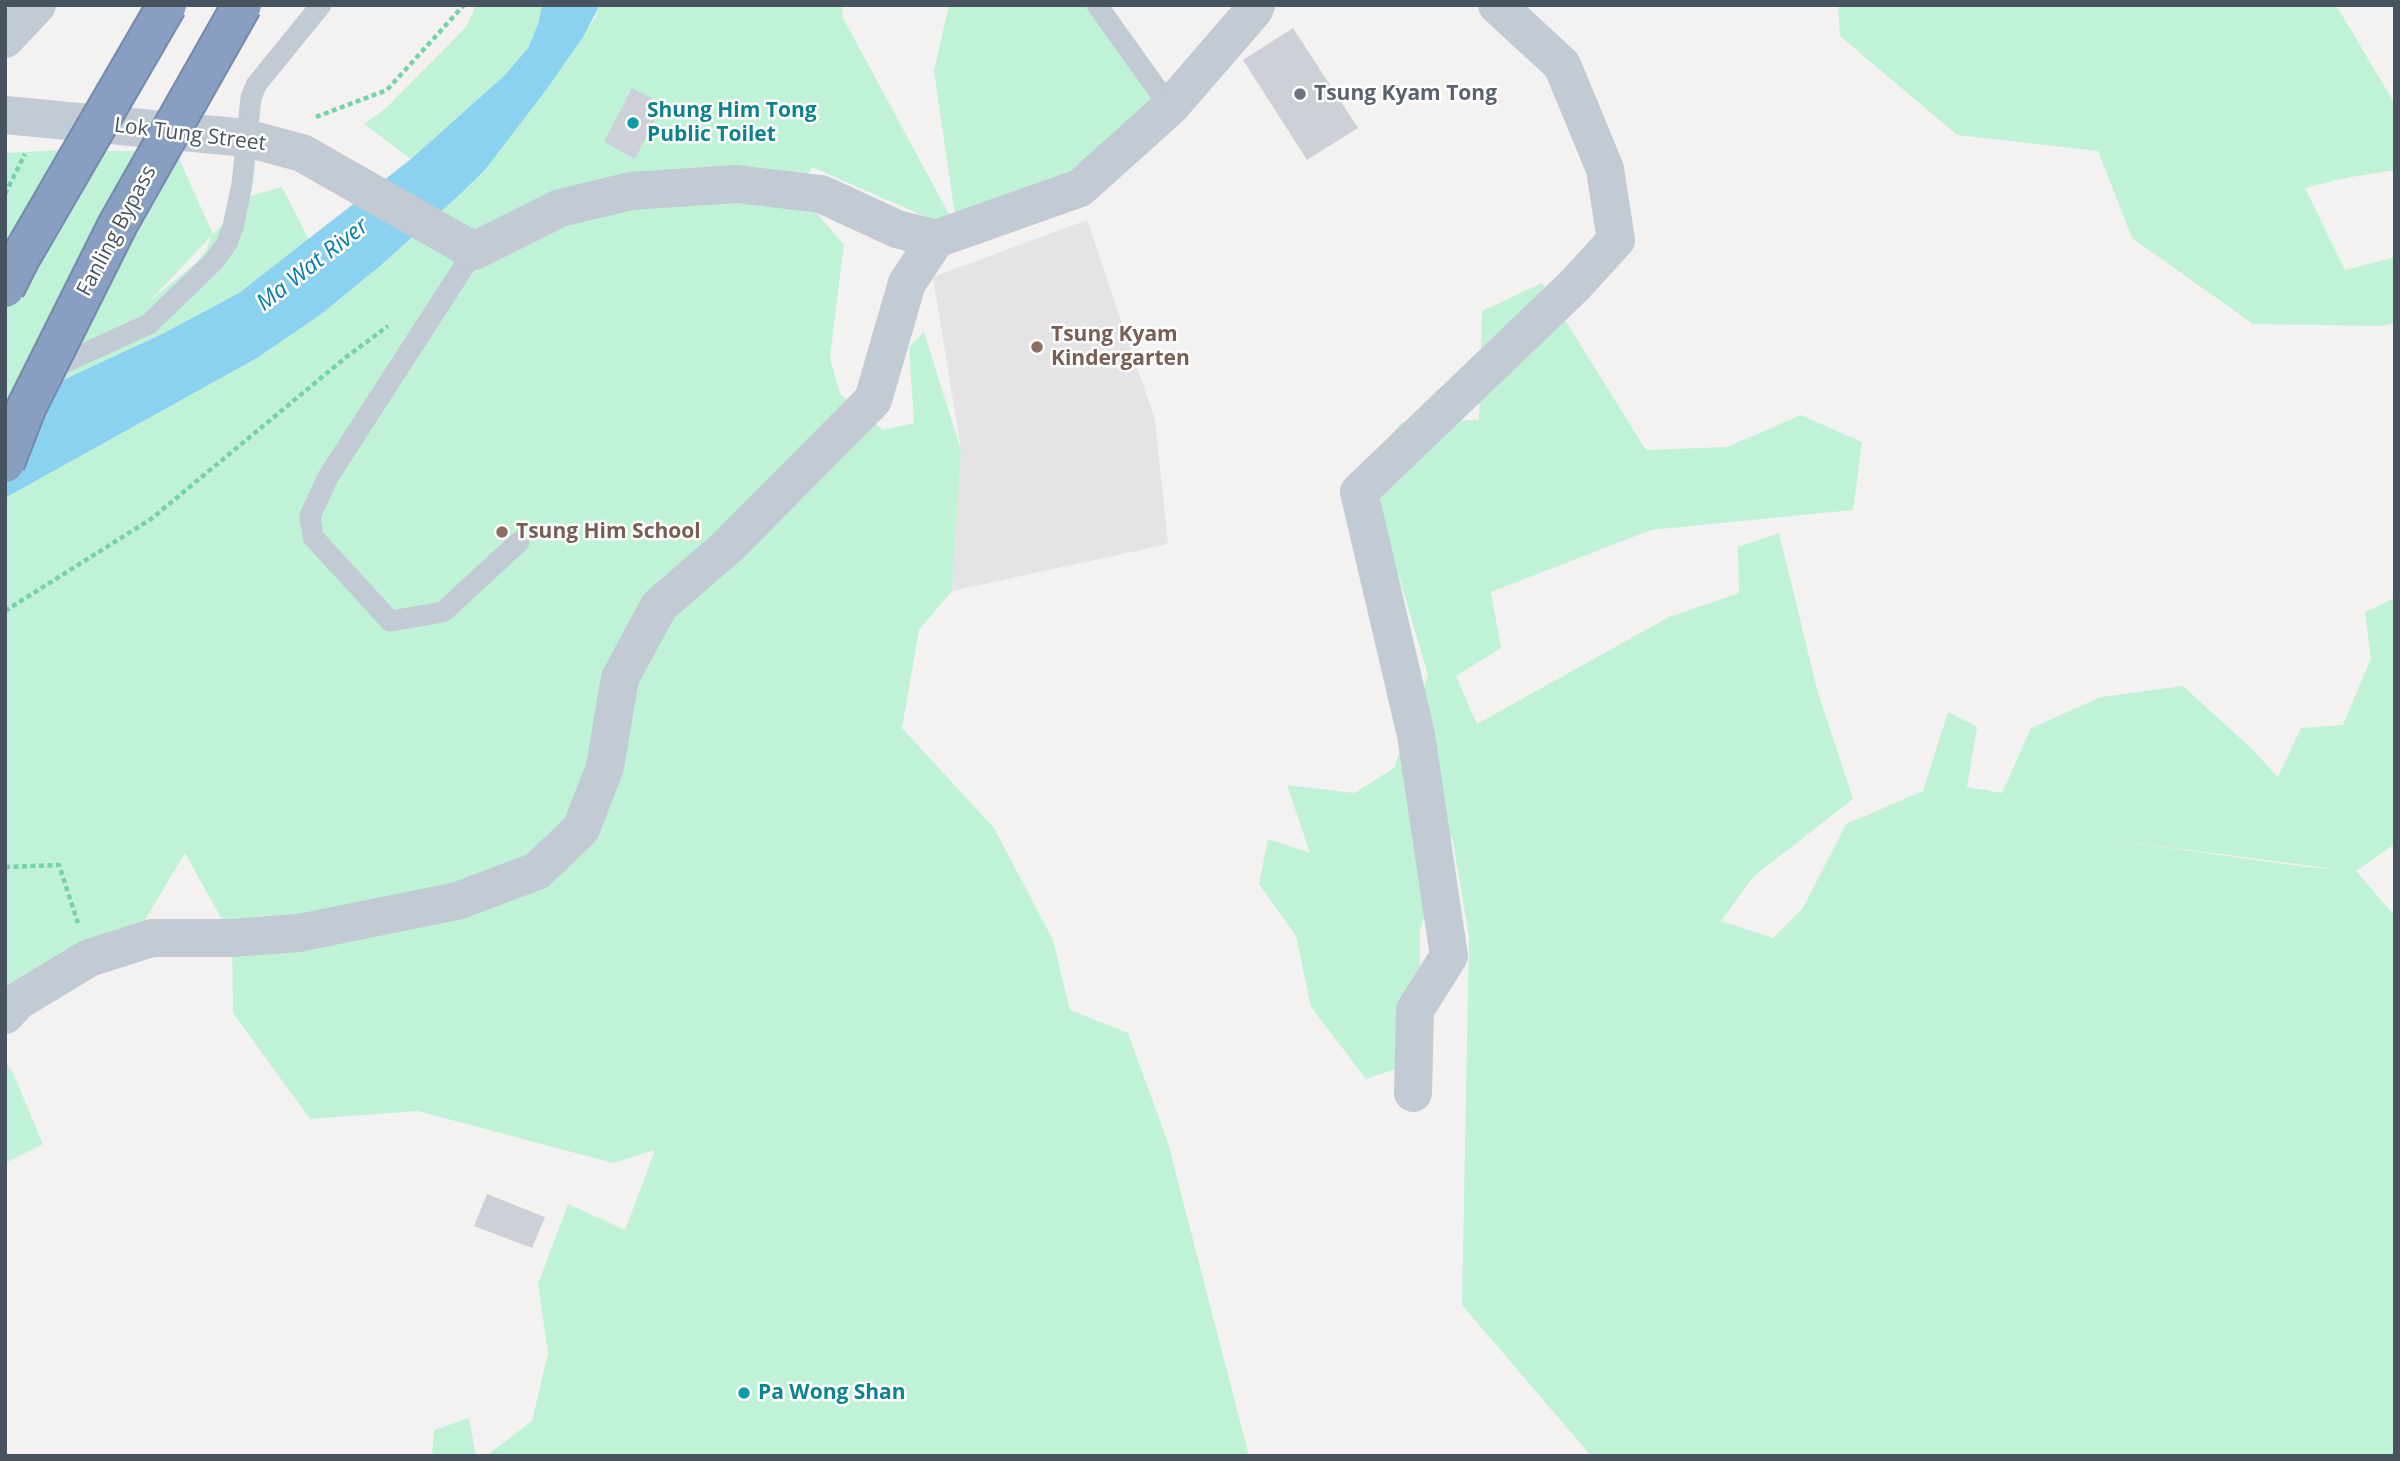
<!DOCTYPE html>
<style>
body{margin:0}
#map{position:relative;width:2400px;height:1461px;overflow:hidden;background:#f4f2f1;font-family:"Open Sans",sans-serif}
canvas{display:block}
.frame{position:absolute;inset:0;border:7px solid #485360;pointer-events:none}
</style>
<div id="map">
<canvas width="2400" height="1461"></canvas>
<div class="frame"></div>
</div>
<script>
const context = document.querySelector('canvas').getContext('2d');
context.lineJoin = 'round';
function fillPath(path, color) { context.fillStyle = color; context.fill(path, 'evenodd'); }
const shape = rows => new Path2D(rows.map(r => 'M' + r).join(''));
function stroke(path, color, width, dash) { context.strokeStyle = color; context.lineWidth = width; context.lineCap = dash ? 'butt' : 'round'; context.setLineDash(dash || []); context.stroke(path); }
function write(font, color, halo, rows, align = 'center') {
  context.font = font + ' "Open Sans",sans-serif'; context.lineWidth = 5; context.setLineDash([]); context.textBaseline = 'middle'; context.strokeStyle = halo; context.fillStyle = color; for (const [text, x, y, turn = 0] of rows) {
    context.save(); context.translate(x, y); context.rotate((+turn || 0) * Math.PI / 180); context.textAlign = isNaN(turn) ? turn : align; if (halo) context.strokeText(text, 0, 0); context.fillText(text, 0, 0); context.restore();
  }
}
fillPath(shape([
 [1087,220,1155,420,1168,544,952,591,961,450,933,277]
]), '#e5e3e3');
fillPath(shape([
 [476,5,542,5,538,24,528,48,505,75,411,159,364,124,385,109,466,27],
 [600,5,843,5,842,16,957,229,934,71,949,5,1097,5,1170,107,1080,188,958,231,812,167,798,191,844,245,830,358,840,394,883,430,914,423,909,347,924,332,961,450,952,591,919,630,902,728,994,828,1053,940,1070,1010,1128,1033,1168,1143,1249,1456,486,1456,532,1421,548,1353,538,1284,568,1204,625,1230,655,1150,613,1163,418,1111,310,1119,233,1013,232,938,185,853,130,945,5,1014,5,498,257,358,320,315,379,267,484,171,595,18],
 [1838,5,2336,5,2395,104,2395,170,2345,178,2305,188,2345,270,2395,257,2395,323,2382,326,2253,324,2132,238,2098,151,1957,135,1840,36],
 [64,150,176,152,213,234,250,196,282,187,309,240,239,293,164,333,5,407,5,153],
 [211,236,206,251,197,262,151,300],
 [1542,283,1646,450,1727,447,1801,415,1862,442,1853,510,1651,530,1491,592,1501,648,1456,676,1477,724,1669,617,1739,593,1738,547,1779,533,1817,689,1853,799,1754,876,1721,921,1773,938,1803,908,1846,824,1923,791,1948,712,1977,727,1967,787,2002,793,2031,728,2101,697,2183,686,2252,749,2278,777,2301,728,2343,725,2371,658,2365,612,2395,598,2395,844,2356,871,2395,916,2395,1456,1591,1456,1462,1305,1469,937,1452,836,1420,930,1420,969,1398,1068,1366,1079,1311,1007,1296,936,1259,884,1268,839,1310,853,1287,785,1354,793,1394,768,1428,675,1366,465,1401,423,1479,420,1482,311],
 [2097,838,2335,869,2307,867],
 [5,1062,13,1073,43,1144,5,1163],
 [469,1418,476,1456,432,1456,434,1430]
]), '#c0f2d7');
fillPath(shape([
 [542,5,600,5,583,37,546,90,484,171,459,195,379,267,320,315,257,358,5,498,5,407,164,333,239,293,411,159,505,75,528,48,538,24]
]), '#8bd2f0');
fillPath(shape([
 [1293,28,1358,128,1307,160,1243,60],
 [632,88,663,104,635,159,604,142],
 [487,1194,545,1217,532,1248,474,1226]
]), '#cdd0d7');
stroke(shape([
 [316,117,387,90,464,5],
 [5,194,25,154],
 [5,611,151,519,345,358,388,326],
 [5,867,59,865,78,923]
]), '#76d1ac', 4.5, [5, 3.5]);
stroke(shape([
 [1097,5,1170,107],
 [474,251,328,477,310,516,313,537,390,621,443,612,519,542],
 [46,371,149,324,215,260,227,243,233,227,242,184,251,98,256,85,321,5]
]), '#c2cad3', 21);
stroke(shape([
 [5,39,37,5],
 [5,115,246,138,302,153,474,251,560,208,631,191,736,184,821,194,897,229,936,239,1080,188,1170,107,1254,10,1256,5],
 [5,1015,18,1001,89,958,152,938,232,938,299,933,457,901,537,871,581,829,605,767,620,678,659,606,727,547,873,400,907,283,936,239],
 [1413,1093,1415,1010,1449,956,1416,735,1359,492,1575,285,1616,240,1605,169,1562,65,1497,5]
]), '#c2cad3', 38);
const motorwayBridge = shape([
 [5,288,19,260,167,5],
 [5,463,27,406,118,224,242,5]
]);
stroke(motorwayBridge, '#738aad', 42, []);
stroke(motorwayBridge, '#889fc1', 38);
for (const [x, y, r, color] of [
 [1300,94,7,"#6b7280"],
 [633,123,7,"#0f9aa8"],
 [1037,347,7,"#8d6e63"],
 [502,532,7,"#8d6e63"],
 [744,1393,7,"#0f9aa8"]
]) { const dot = new Path2D(); dot.arc(x, y, r, 0, 2 * Math.PI); context.fillStyle = color; context.fill(dot); stroke(dot, '#fff', 2.5); }
write('bold 21px', '#5b616d', '#fff', [
 ["Tsung Kyam Tong",1314,94]
], 'left');
write('bold 21px', '#0d838f', '#fff', [
 ["Shung Him Tong",647,111],
 ["Public Toilet",647,135],
 ["Pa Wong Shan",758,1393]
], 'left');
write('21px', '#485360', '#fff', [
 ["Lok Tung Street",190,135,7],
 ["Fanling Bypass",117,231,-62]
]);
write('bold 21px', '#785e54', '#fff', [
 ["Tsung Kyam",1051,335],
 ["Kindergarten",1051,359],
 ["Tsung Him School",516,532]
], 'left');
write('italic 23px', '#087bac', '#fff', [
 ["Ma Wat River",313,265,-38]
]);
</script>
